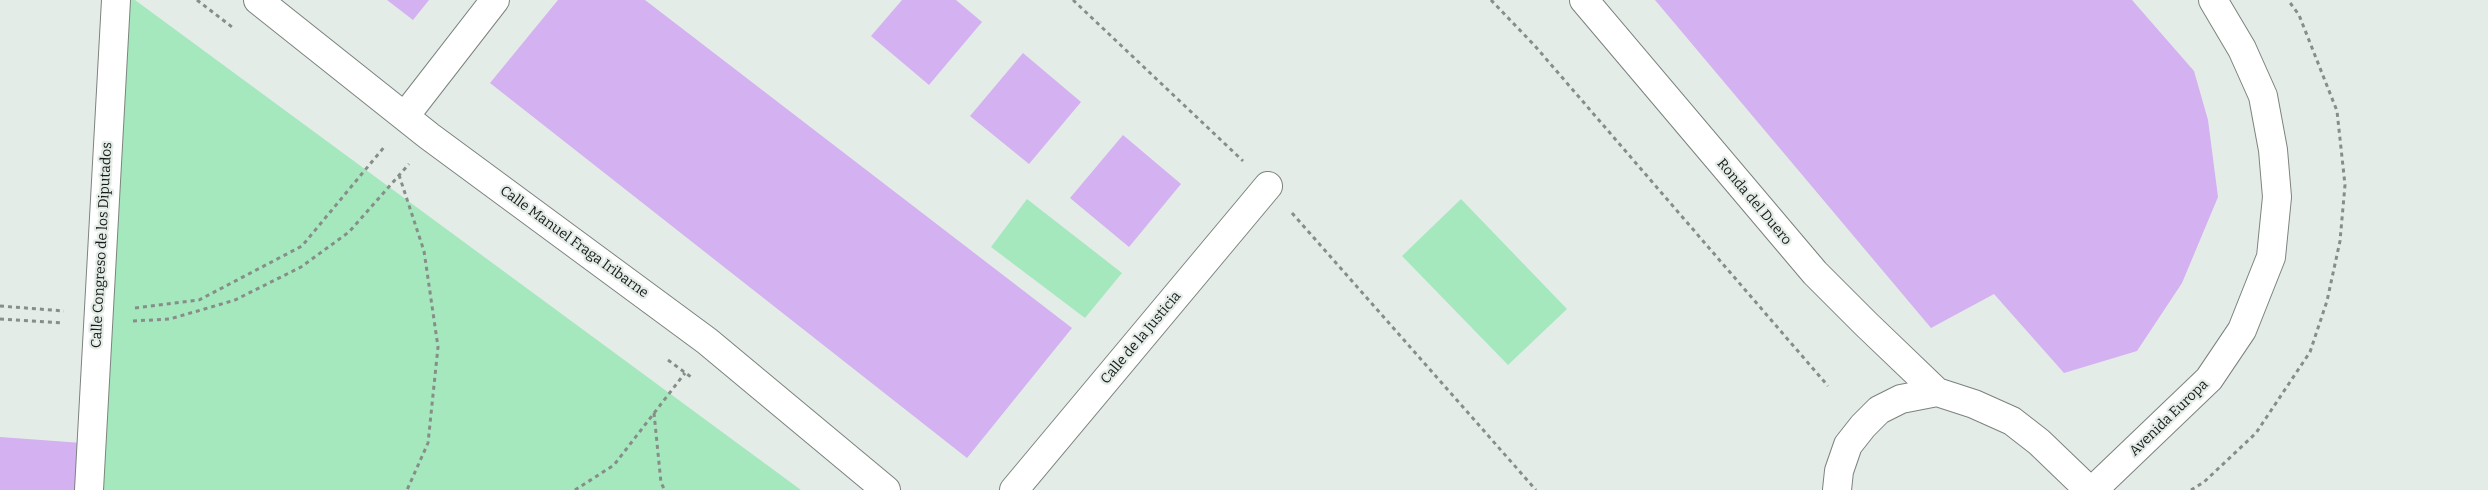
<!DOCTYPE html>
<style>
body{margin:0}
canvas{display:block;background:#e4ece7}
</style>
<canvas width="2488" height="490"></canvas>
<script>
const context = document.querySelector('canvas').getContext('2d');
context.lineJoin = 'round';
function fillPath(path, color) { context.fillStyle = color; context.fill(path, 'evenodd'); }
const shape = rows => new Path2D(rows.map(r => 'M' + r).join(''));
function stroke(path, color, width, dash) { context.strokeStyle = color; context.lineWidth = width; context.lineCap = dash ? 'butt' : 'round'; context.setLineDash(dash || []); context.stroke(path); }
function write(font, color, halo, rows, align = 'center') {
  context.font = font + ' Bitter,serif'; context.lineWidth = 4.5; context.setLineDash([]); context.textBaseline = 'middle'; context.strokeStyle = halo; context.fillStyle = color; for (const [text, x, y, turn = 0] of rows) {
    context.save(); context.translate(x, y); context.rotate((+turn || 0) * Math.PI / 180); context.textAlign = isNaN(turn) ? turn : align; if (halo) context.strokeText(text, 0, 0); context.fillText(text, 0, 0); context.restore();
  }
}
fillPath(shape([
 [123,0,135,0,801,490,98,490],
 [1027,199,1122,273,1085,318,991,247],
 [1461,199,1567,309,1508,365,1402,256]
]), '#a5e8be');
fillPath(shape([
 [387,0,429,0,413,20],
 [558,0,645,0,1072,328,967,458,490,83],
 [902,0,956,0,982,22,929,85,871,36],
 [1655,0,2132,0,2194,71,2208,120,2218,197,2182,283,2137,351,2064,373,1994,294,1931,328],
 [1023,53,1081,102,1029,164,970,116],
 [1123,135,1181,184,1129,247,1070,198],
 [0,437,82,443,79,490,0,490]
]), '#d4b1f0');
const minor = shape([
 [258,0,429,136,707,341,886,490],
 [1584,0,1815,273,1866,324,1937,392,1974,404,2012,421,2039,442,2089,490],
 [405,116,495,0],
 [89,490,116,0],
 [1014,490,1268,186],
 [1837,490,1839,471,1848,445,1863,426,1879,410,1901,399,1937,392],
 [2093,490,2209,379,2242,330,2271,257,2277,197,2273,150,2263,96,2242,49,2213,0]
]);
stroke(minor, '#7c837e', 30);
stroke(shape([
 [197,0,232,27],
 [1073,0,1243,161],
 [1491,0,1535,46,1828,386],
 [399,175,424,251,438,347,428,443,407,490],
 [1292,213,1536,490],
 [0,306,64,311],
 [135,308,199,300,302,246,385,146],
 [0,319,62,323],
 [133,321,170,319,235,300,301,267,349,232,409,164],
 [668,360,691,377],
 [654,413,661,483,665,490],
 [575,490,614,465,685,373],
 [2191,490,2204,482,2256,433,2310,352,2327,301,2340,241,2345,185,2337,111,2299,15,2288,0]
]), '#878d89', 3, [4, 4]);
stroke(minor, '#fff', 28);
write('14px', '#171a18', '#e4ece7', [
 ["Ronda del Duero",1754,202,50],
 ["Calle Manuel Fraga Iribarne",574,242,36],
 ["Calle Congreso de los Diputados",102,245,-87],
 ["Calle de la Justicia",1141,338,-50],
 ["Avenida Europa",2169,418,-44]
]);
</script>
